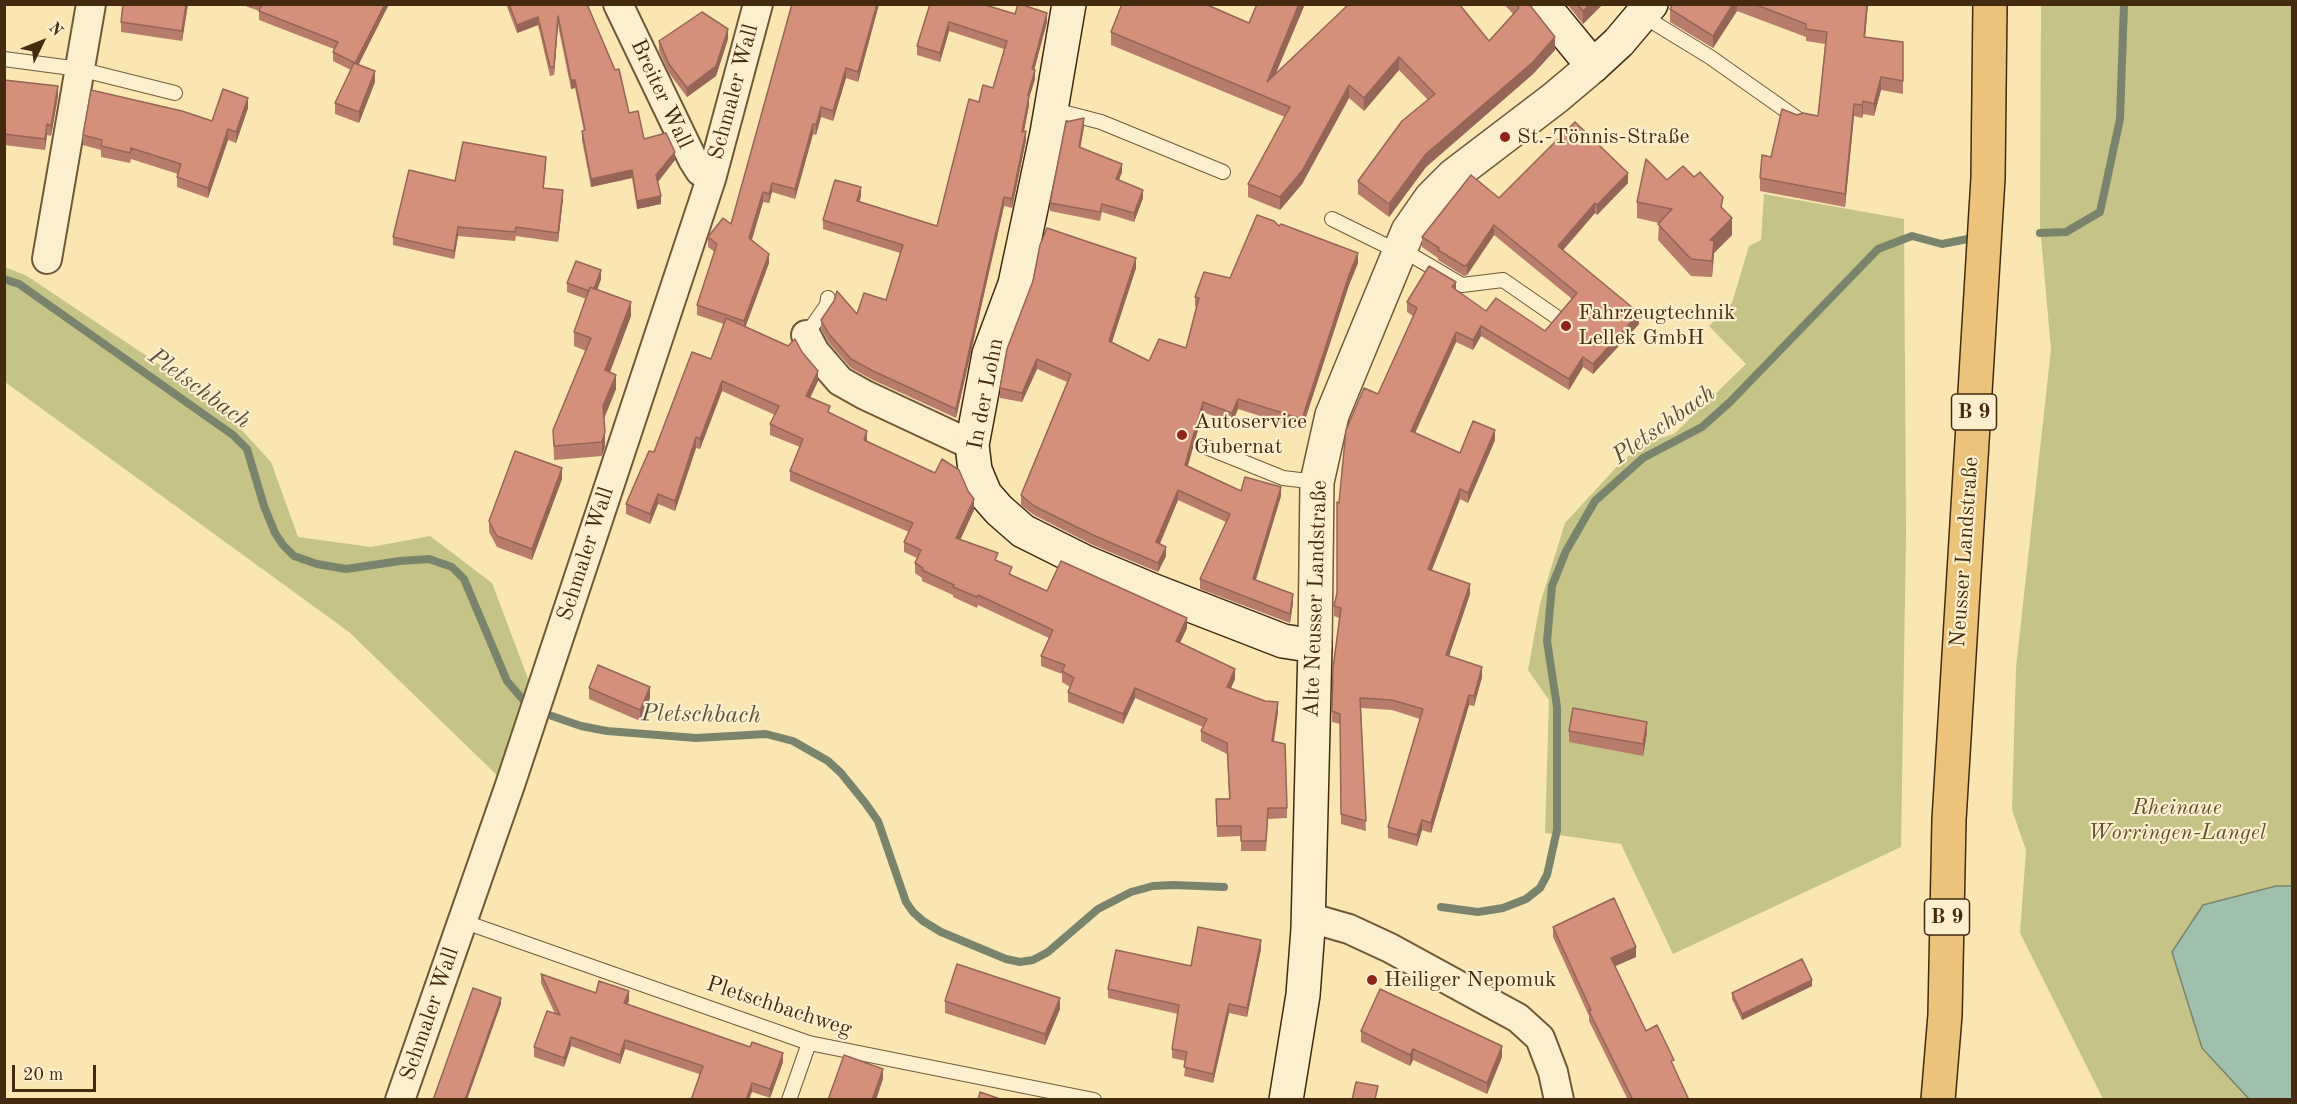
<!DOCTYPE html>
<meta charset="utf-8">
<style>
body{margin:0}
#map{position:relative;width:2297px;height:1104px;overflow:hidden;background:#f9e6b3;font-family:"Old Standard TT",serif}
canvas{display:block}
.frame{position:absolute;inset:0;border:6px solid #442a0e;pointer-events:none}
.north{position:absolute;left:12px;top:12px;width:60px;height:60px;-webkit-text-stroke:4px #fbefce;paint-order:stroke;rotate:47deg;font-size:16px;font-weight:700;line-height:24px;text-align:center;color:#442a0e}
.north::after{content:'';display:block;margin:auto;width:21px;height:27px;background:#442a0e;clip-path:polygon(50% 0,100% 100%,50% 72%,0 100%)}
.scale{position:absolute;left:12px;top:1065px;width:84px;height:27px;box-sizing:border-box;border:3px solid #442a0e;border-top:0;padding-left:8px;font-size:18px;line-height:21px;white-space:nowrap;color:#442a0e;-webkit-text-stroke:4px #fbefce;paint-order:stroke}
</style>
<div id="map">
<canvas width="2297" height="1104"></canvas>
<div class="frame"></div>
<div class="north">N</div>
<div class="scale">20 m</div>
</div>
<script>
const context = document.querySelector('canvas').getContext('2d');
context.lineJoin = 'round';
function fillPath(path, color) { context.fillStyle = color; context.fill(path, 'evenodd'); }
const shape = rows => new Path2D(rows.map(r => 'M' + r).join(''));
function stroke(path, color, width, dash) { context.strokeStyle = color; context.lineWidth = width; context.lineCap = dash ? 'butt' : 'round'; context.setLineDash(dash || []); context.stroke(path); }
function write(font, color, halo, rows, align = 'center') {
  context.font = font + ' "Old Standard TT",serif'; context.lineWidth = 4.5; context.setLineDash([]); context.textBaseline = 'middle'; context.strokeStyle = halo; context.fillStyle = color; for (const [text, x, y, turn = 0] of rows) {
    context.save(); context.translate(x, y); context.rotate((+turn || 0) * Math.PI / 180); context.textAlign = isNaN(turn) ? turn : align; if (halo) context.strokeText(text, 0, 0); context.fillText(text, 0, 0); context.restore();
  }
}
fillPath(shape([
 [2041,5,2292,5,2292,1099,2103,1099,2020,933,2026,850,2012,810,2016,668,2051,349,2040,226],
 [1764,194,1904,219,1906,533,1901,847,1673,954,1621,844,1545,833,1549,700,1528,670,1540,604,1565,523,1623,460,1651,441,1674,434,1746,364,1709,326,1732,303,1749,246,1761,240],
 [5,267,27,276,217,403,271,462,298,537,371,547,430,536,492,583,530,684,503,781,349,632,5,382]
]), '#c5c387');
const water = shape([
 [2276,886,2292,886,2292,1099,2249,1099,2202,1048,2172,952,2203,905,2276,886]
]);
fillPath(water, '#9ec0ac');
stroke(water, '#7a846d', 1.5);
stroke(shape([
 [2040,233,2066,232,2100,212,2120,119,2124,4],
 [4,279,19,284,233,435,247,449,264,506,275,533,283,545,294,556,317,564,346,569,400,561,429,559,452,567,464,579,507,681,525,702],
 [552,716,581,726,607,731,696,738,766,734,793,741,828,761,841,773,866,804,878,821,906,902,913,912,923,921,941,932,1006,959,1020,962,1033,960,1048,952,1098,909,1131,892,1153,886,1173,885,1224,887],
 [1441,907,1478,912,1503,908,1526,899,1540,888,1547,875,1557,830,1557,707,1547,641,1552,586,1566,551,1595,501,1643,458,1702,427,1730,402,1878,249,1912,236,1942,244,1978,237]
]), '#7a846d', 8);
const service = shape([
 [1643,16,1710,57,1798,119],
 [4,59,79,69,175,93],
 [1051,109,1101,122,1223,172],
 [1332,219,1399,252],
 [1401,249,1462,285,1503,280,1555,316],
 [806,335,827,305,828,298],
 [1206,447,1283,478,1317,482],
 [462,921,809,1043,1094,1100],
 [789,1100,809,1043]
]);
const minor = shape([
 [618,4,693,160,700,171,711,179],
 [47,259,91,4],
 [806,335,815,352,840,381,865,395,972,445],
 [1307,917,1349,929,1390,948,1518,1018,1540,1038,1553,1072,1559,1100],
 [400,1100,510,785,711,179,758,4]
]);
const tertiary = shape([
 [1315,646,1317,482,1332,415,1408,231,1431,198,1454,175,1555,98,1593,66]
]);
const secondary = shape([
 [1069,4,1047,133,1015,284,989,354,972,445,975,470,985,494,999,510,1023,531,1085,562,1154,591,1283,641,1315,646,1308,929,1303,995,1286,1100],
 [1542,4,1593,66,1619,42,1651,4]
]);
const primary = shape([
 [1938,1100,1945,1015,1949,820,1988,178,1990,4]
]);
stroke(service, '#715937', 16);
stroke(minor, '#715937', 32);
stroke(tertiary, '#715937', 36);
stroke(secondary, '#442a0e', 36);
stroke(primary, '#442a0e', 36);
stroke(service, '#fbefce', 14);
stroke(minor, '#fbefce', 28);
stroke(tertiary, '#fbefce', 33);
stroke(secondary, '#fbefce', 33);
stroke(primary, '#ecc37a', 33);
fillPath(shape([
 [188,4,182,41,121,32,121,22],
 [240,4,389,4,358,65,375,82,359,123,335,114,335,103,351,70,333,61,333,52,334,49,259,20,259,11],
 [506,4,587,4,629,113,644,139,675,160,658,182,661,204,637,209,632,178,591,187,582,140,582,131,584,131,575,88,571,89,558,25,554,75,550,76,538,25,517,33],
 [879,4,858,82,846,78,833,121,821,117,816,135,813,134,795,199,772,192,769,203,763,202,752,240,769,263,745,327,818,381,810,398,867,441,974,510,960,540,998,561,1012,575,1047,591,1187,628,1180,643,1235,679,1231,688,1278,712,1274,741,1287,808,1287,818,1268,819,1266,851,1241,851,1241,836,1217,837,1216,799,1229,799,1227,754,1201,741,1201,731,1203,727,1135,698,1123,724,1068,702,1068,692,1070,687,1062,682,1062,674,1041,666,1041,656,1049,638,978,605,977,608,953,597,953,595,922,581,922,578,915,573,915,563,917,558,904,552,904,542,909,532,790,481,790,471,800,447,770,435,770,424,775,415,722,391,700,449,696,448,675,511,658,504,650,524,626,514,626,504,654,452,711,359,724,324,697,315,697,305,715,252,708,247,708,237,731,224],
 [930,4,1015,14,1047,22,1034,70,1035,79,1029,98,1029,105,1024,131,1026,140,1012,208,1004,206,956,418,873,380,851,368,829,343,821,329,821,320,857,314,886,300,900,253,823,229,823,220,861,196,859,201,937,226,979,102,993,88,1004,49,949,31,940,62,917,55,917,46],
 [1257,4,1305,4,1276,73,1489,41,1513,14,1504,4,1529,4,1555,50,1533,74,1426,167,1389,217,1358,194,1358,181,1428,100,1399,70,1364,111,1349,98,1302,184,1280,210,1248,197,1248,184,1285,117,1111,45,1111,32,1249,23],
 [1567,4,1603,4,1583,24],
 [1673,4,1868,4,1865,37,1903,81,1903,94,1881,90,1874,116,1863,114,1862,118,1854,116,1845,207,1760,191,1760,178,1771,157,1797,115,1818,116,1825,44,1806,41,1806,37,1737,11,1713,48,1670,22,1670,9],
 [728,39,716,76,687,97,669,73,659,51,659,41],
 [4,80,58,96,51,136,47,135,45,150,4,145],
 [248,108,236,143,228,140,208,198,177,187,177,177,178,174,131,159,130,163,101,157,101,150,83,145,83,135,212,121],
 [1084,127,1080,147,1122,172,1119,180,1143,198,1134,222,1102,212,1100,221,1050,211,1050,203],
 [546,166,544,188,563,199,558,242,516,236,515,241,458,236,454,259,393,245,393,237,455,181],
 [1667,180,1723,209,1732,235,1714,253,1712,277,1691,276,1658,240,1659,223,1637,218,1637,202],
 [1628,183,1597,215,1595,213,1563,250,1639,324,1593,374,1583,367,1569,390,1481,336,1473,350,1456,342,1415,433,1460,453,1495,440,1468,503,1460,499,1432,570,1470,594,1449,656,1482,677,1474,706,1469,705,1431,833,1422,830,1417,846,1388,838,1388,827,1420,719,1392,710,1361,708,1366,831,1341,824,1340,724,1332,722,1333,668,1339,618,1334,616,1334,606,1337,593,1339,503,1378,394,1413,316,1407,312,1407,302,1456,290,1486,311,1545,331,1572,299,1494,235,1467,275,1464,276,1438,260,1438,258,1422,247,1422,237,1499,198],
 [1279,226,1358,263,1349,285,1302,429,1238,409,1232,423,1203,412,1188,466,1241,491,1281,496,1256,580,1293,603,1290,623,1200,589,1200,579,1226,522,1178,500,1160,544,1166,556,1158,572,1093,545,1034,515,1021,505,1021,495,1067,382,1037,369,1022,402,1000,398,1000,388,1136,268,1112,342,1149,361,1186,348,1196,307,1195,306,1195,297,1230,278],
 [601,279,597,290,631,316,610,372,616,389,604,418,605,446,602,456,554,460,553,430,586,351,574,346,574,332,586,299,567,292,567,283],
 [562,479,532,560,497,547,489,532,489,521],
 [589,688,650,698,640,721,589,699],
 [1569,731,1647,733,1643,756,1569,742],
 [1553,927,1636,957,1615,966,1646,1031,1674,1067,1689,1100,1628,1100,1589,1021,1589,1016,1553,937],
 [1261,949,1247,1017,1229,1013,1213,1083,1184,1076,1186,1061,1172,1058,1172,1049,1178,1014,1108,998,1108,989,1191,966],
 [541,974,596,993,629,1001,627,1004,783,1062,770,1098,625,1049,620,1064,571,1046,564,1067,534,1057,534,1047,555,1014,541,983],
 [1812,986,1742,1020,1732,999,1732,993],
 [945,1001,1060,1009,1045,1045,945,1013],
 [1361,1031,1502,1057,1487,1094,1413,1060,1410,1066,1361,1042]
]), '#b77c6b');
fillPath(shape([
 [186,4,188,4,182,41,182,31],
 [385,4,389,4,355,72,355,63],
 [877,4,879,4,858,82,858,72],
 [1299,4,1305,4,1267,94,1267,82],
 [1590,4,1603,4,1583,24,1583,11],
 [1733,4,1737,4,1737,11,1713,48,1713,36],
 [1867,4,1868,4,1864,49,1864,37],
 [1047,13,1047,22,1032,78,1032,69],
 [558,16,558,25,554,75,554,67],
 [538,17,538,25,517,33,517,25],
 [949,22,949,31,940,62,940,53],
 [728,29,728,39,716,76,687,97,687,88],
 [1555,37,1555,50,1533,74,1426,167,1389,217,1389,204,1426,154],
 [1399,57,1399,70,1364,111,1364,98],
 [846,68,846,78,833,121,833,111],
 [1035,70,1035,79,1029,98,1029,105,1022,141,1022,132,1028,95],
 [375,71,375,82,359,123,359,112],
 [1881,77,1881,90,1874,116,1874,104],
 [571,80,575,80,575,88,571,89],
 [1349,85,1349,98,1302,184,1280,210,1280,197],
 [58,86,58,96,51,136,51,126],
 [248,98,248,108,236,143,236,132],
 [1863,101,1863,114,1862,118,1862,105],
 [1854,104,1854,116,1845,207,1845,194],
 [821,107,821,117,816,135,816,125],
 [1084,118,1084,127,1079,155,1079,147],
 [47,124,47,135,45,150,45,139],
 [813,124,813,134,795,199,795,189],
 [228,129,228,140,208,198,208,188],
 [1026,131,1026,140,1012,208,1012,199],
 [675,152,675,160,656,184,656,175],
 [1122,164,1122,172,1116,187,1116,179],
 [632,170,632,178,591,187,591,179],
 [1628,173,1628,183,1597,215,1597,205],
 [772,183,772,192,769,203,769,194],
 [861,187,861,196,857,210,857,201],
 [563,190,563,199,558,242,558,233],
 [1143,190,1143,198,1134,222,1134,213],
 [763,192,763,202,749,248,749,238],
 [661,196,661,204,637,209,637,201],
 [1004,197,1004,206,956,418,956,409],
 [1595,203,1595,213,1558,256,1558,246],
 [1732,218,1732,235,1714,253,1712,277,1712,261,1710,240],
 [1494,225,1494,235,1467,275,1467,265],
 [458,227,458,236,454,259,454,251],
 [1358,253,1358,263,1349,285,1302,429,1302,419,1349,275],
 [769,254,769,263,744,331,744,321],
 [1136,258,1136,268,1109,351,1109,341],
 [601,270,601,279,593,302,593,292],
 [1456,282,1456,292,1452,287],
 [631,302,631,316,605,385,605,370],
 [1639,313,1639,324,1593,374,1593,364],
 [1481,326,1481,336,1473,350,1473,340],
 [1456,332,1456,342,1411,442,1411,431],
 [1583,357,1583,367,1569,390,1569,379],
 [1037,359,1037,369,1022,402,1022,393],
 [818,371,818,381,806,406,806,396],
 [616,375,616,389,603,421,603,406],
 [722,381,722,391,700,449,700,439],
 [1238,399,1238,409,1232,423,1232,413],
 [1203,402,1203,412,1185,475,1185,465],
 [1495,430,1495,440,1468,503,1468,493],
 [867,431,867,442,864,440],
 [605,432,605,446,602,456,602,442],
 [696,437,696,448,675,511,675,501],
 [562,468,562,479,532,560,532,549],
 [1281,487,1281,496,1253,588,1253,579],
 [1460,489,1460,499,1428,579,1428,569],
 [1178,490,1178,500,1156,552,1156,542],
 [658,494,658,504,650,524,650,514],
 [974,499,974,510,956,549,956,538],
 [1166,547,1166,556,1158,572,1158,563],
 [1470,584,1470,594,1446,665,1446,655],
 [1293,594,1293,603,1290,623,1290,614],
 [1187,618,1187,628,1176,651,1176,641],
 [1482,667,1482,677,1474,706,1474,696],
 [1235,669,1235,679,1227,697,1227,687],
 [650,687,650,698,640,721,640,710],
 [1135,688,1135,698,1123,724,1123,714],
 [1469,695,1469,705,1431,833,1431,823],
 [1278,702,1278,712,1272,751,1272,741],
 [1647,722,1647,733,1643,756,1643,744],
 [1422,820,1422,830,1417,846,1417,835],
 [1261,940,1261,949,1247,1017,1247,1008],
 [1636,947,1636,957,1611,968,1611,958],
 [1812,980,1812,986,1742,1020,1742,1014],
 [629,991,629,1001,624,1013,624,1003],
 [501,998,501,1004,467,1100,465,1100],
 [1060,998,1060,1009,1045,1045,1045,1034],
 [1229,1004,1229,1013,1213,1083,1213,1074],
 [571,1037,571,1046,564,1067,564,1058],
 [625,1040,625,1049,620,1064,620,1055],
 [1502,1046,1502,1057,1487,1094,1487,1083],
 [1413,1049,1413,1060,1410,1066,1410,1055],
 [783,1053,783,1062,770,1098,770,1089],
 [883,1069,883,1079,876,1100,872,1100],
 [752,1083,752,1092,749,1100,746,1100]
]), '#956557');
const building = shape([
 [123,4,186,4,182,31,121,22,123,4],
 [262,4,385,4,355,63,333,52,338,42,259,11,262,4],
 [509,4,587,4,615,70,619,69,629,113,638,111,644,139,666,133,675,152,656,175,661,196,637,201,632,170,591,179,582,131,585,130,575,80,571,80,558,16,554,67,550,67,538,17,517,25,509,4],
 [792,4,877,4,858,72,846,68,833,111,821,107,816,125,813,124,795,189,772,183,769,194,763,192,749,238,769,254,744,321,697,305,717,244,708,237,723,218,731,224,792,4],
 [930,4,982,4,1015,14,1018,4,1020,4,1047,13,1032,69,1035,70,1028,95,1029,96,1022,132,1026,131,1012,199,1004,197,956,409,873,371,851,359,829,334,821,320,834,301,837,291,857,314,864,293,886,300,903,245,823,220,835,180,861,187,857,201,937,226,969,99,979,102,983,85,993,88,1007,41,949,22,940,53,917,46,930,4],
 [1122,4,1205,4,1249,23,1257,4,1299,4,1267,82,1349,4,1459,4,1489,41,1519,8,1516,4,1529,4,1555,37,1533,62,1426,154,1389,204,1358,181,1402,121,1435,94,1399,57,1364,98,1349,85,1302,171,1280,197,1248,184,1290,107,1111,32,1122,4],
 [1577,4,1590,4,1583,11,1577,4],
 [1673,4,1733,4,1713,36,1670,9,1673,4],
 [1754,4,1867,4,1864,37,1903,42,1903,81,1881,77,1874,104,1863,101,1862,105,1854,104,1845,194,1760,178,1762,155,1771,157,1782,109,1797,115,1803,113,1818,116,1827,32,1806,29,1806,24,1754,4],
 [702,12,728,29,716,66,687,88,669,64,659,41,702,12],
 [354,63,375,71,359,112,335,103,354,63],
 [4,80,58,86,51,126,47,124,45,139,4,134,4,80],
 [223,89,248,98,236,132,228,129,208,188,177,177,181,164,131,148,130,153,101,146,102,140,83,135,91,90,182,111,212,121,223,89],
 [1084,118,1079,147,1122,164,1116,179,1143,190,1134,213,1102,204,1100,212,1050,203,1066,122,1084,118],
 [1575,122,1628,173,1597,205,1595,203,1558,246,1639,313,1593,364,1583,357,1569,379,1481,326,1473,340,1456,332,1411,431,1460,453,1473,421,1495,430,1468,493,1460,489,1428,569,1470,584,1446,655,1482,667,1474,696,1469,695,1431,823,1422,820,1417,835,1388,827,1423,709,1392,700,1360,698,1366,821,1341,814,1340,714,1332,711,1333,668,1341,608,1334,606,1337,593,1337,502,1339,503,1346,430,1364,388,1378,394,1417,308,1407,302,1429,266,1456,282,1452,287,1486,311,1496,298,1545,331,1577,293,1494,225,1467,265,1464,266,1438,250,1439,248,1422,237,1471,175,1499,198,1575,122],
 [463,142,546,157,543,188,563,190,558,233,516,227,515,232,458,227,454,251,393,237,409,170,455,181,463,142],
 [1646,159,1667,180,1683,166,1694,177,1700,172,1723,197,1721,207,1732,218,1710,240,1714,241,1712,261,1691,259,1658,224,1672,209,1637,202,1646,159],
 [1257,215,1274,221,1279,226,1281,224,1358,253,1349,275,1302,419,1238,399,1232,413,1203,402,1185,465,1241,491,1245,477,1281,487,1253,579,1293,594,1290,614,1200,579,1230,514,1178,490,1156,542,1166,547,1158,563,1093,535,1034,506,1021,495,1071,374,1037,359,1022,393,1000,388,1007,349,1033,281,1040,245,1047,228,1136,258,1109,341,1149,361,1159,339,1186,348,1199,298,1195,297,1204,272,1230,278,1257,215],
 [576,261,601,270,594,289,590,287,589,291,567,283,576,261],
 [590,287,631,302,605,370,616,375,603,406,605,432,602,442,554,446,553,430,591,338,574,332,590,287],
 [726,318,788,346,795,339,802,352,818,371,806,396,830,406,828,412,867,431,864,440,935,473,942,459,959,470,968,491,974,499,956,538,998,553,995,560,1012,567,1009,574,1047,591,1061,561,1187,618,1176,641,1235,669,1227,687,1265,701,1278,702,1272,741,1285,744,1287,808,1268,808,1266,841,1241,841,1241,826,1217,826,1216,799,1230,799,1227,743,1201,731,1207,719,1135,688,1123,714,1068,692,1074,678,1062,671,1065,665,1041,656,1053,630,978,595,977,597,953,587,954,585,922,570,923,568,915,563,921,550,904,542,913,523,790,471,803,439,770,424,779,406,722,381,700,439,696,437,675,501,658,494,650,514,626,504,649,451,654,452,692,352,711,359,726,318],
 [515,451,562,468,532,549,497,536,489,521,515,451],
 [598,665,650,687,640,710,589,688,598,665],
 [1573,708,1647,722,1643,744,1569,731,1573,708],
 [1614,898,1636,947,1611,958,1646,1031,1657,1025,1674,1060,1671,1061,1689,1100,1633,1100,1589,1011,1591,1010,1553,927,1614,898],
 [1198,927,1261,940,1247,1008,1229,1004,1213,1074,1184,1067,1187,1052,1172,1049,1179,1005,1108,989,1116,950,1191,966,1198,927],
 [1802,959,1812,980,1742,1014,1732,993,1802,959],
 [957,964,1060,998,1045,1034,945,1001,957,964],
 [541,974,596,993,599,981,629,991,624,1003,750,1047,752,1042,783,1053,770,1089,752,1083,746,1100,691,1100,703,1066,625,1040,620,1055,571,1037,564,1058,534,1047,547,1011,560,1015,541,974],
 [473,988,501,998,465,1100,433,1100,473,988],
 [1380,989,1502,1046,1487,1083,1413,1049,1410,1055,1361,1031,1380,989],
 [844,1055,883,1069,872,1100,828,1100,844,1055],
 [1356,1082,1378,1086,1375,1099,1378,1100,1352,1100,1356,1082],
 [980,1092,1003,1100,978,1100,980,1092]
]);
fillPath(building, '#d5907c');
stroke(building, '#956557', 1.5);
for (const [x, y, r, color] of [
 [1505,137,6,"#8f2418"],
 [1566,326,6,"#8f2418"],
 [1182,435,6,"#8f2418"],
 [1372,980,6,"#8f2418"]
]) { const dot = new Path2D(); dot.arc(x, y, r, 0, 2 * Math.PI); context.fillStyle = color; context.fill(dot); stroke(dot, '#fbefce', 2); }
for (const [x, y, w] of [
 [1974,412,45],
 [1947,917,45]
]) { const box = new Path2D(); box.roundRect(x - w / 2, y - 18, w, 36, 4.5); context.fillStyle = '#fbefce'; context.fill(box); stroke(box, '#442a0e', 1.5); }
write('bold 21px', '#442a0e', null, [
 ["B 9",1974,412],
 ["B 9",1947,917]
]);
write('22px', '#442a0e', '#fbefce', [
 ["Schmaler Wall",734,92,-75],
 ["Breiter Wall",661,94,65],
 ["In der Lohn",986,394,-79],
 ["Neusser Landstraße",1965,552,-86],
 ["Schmaler Wall",586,554,-72],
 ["Alte Neusser Landstraße",1316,599,-88],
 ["Pletschbachweg",779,1007,18],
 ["Schmaler Wall",430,1014,-71]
]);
write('22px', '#442a0e', '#fbefce', [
 ["St.-Tönnis-Straße",1517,137],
 ["Fahrzeugtechnik",1578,313],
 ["Lellek GmbH",1578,338],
 ["Autoservice",1194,422],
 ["Gubernat",1194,447],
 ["Heiliger Nepomuk",1384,980]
], 'left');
write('italic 22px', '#64502c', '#fbefce', [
 ["Rheinaue",2177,808],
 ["Worringen-Langel",2177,833]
]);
write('italic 24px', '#5a5036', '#fbefce', [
 ["Pletschbach",199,389,36],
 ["Pletschbach",1664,425,-35],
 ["Pletschbach",701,715,1]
]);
</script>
